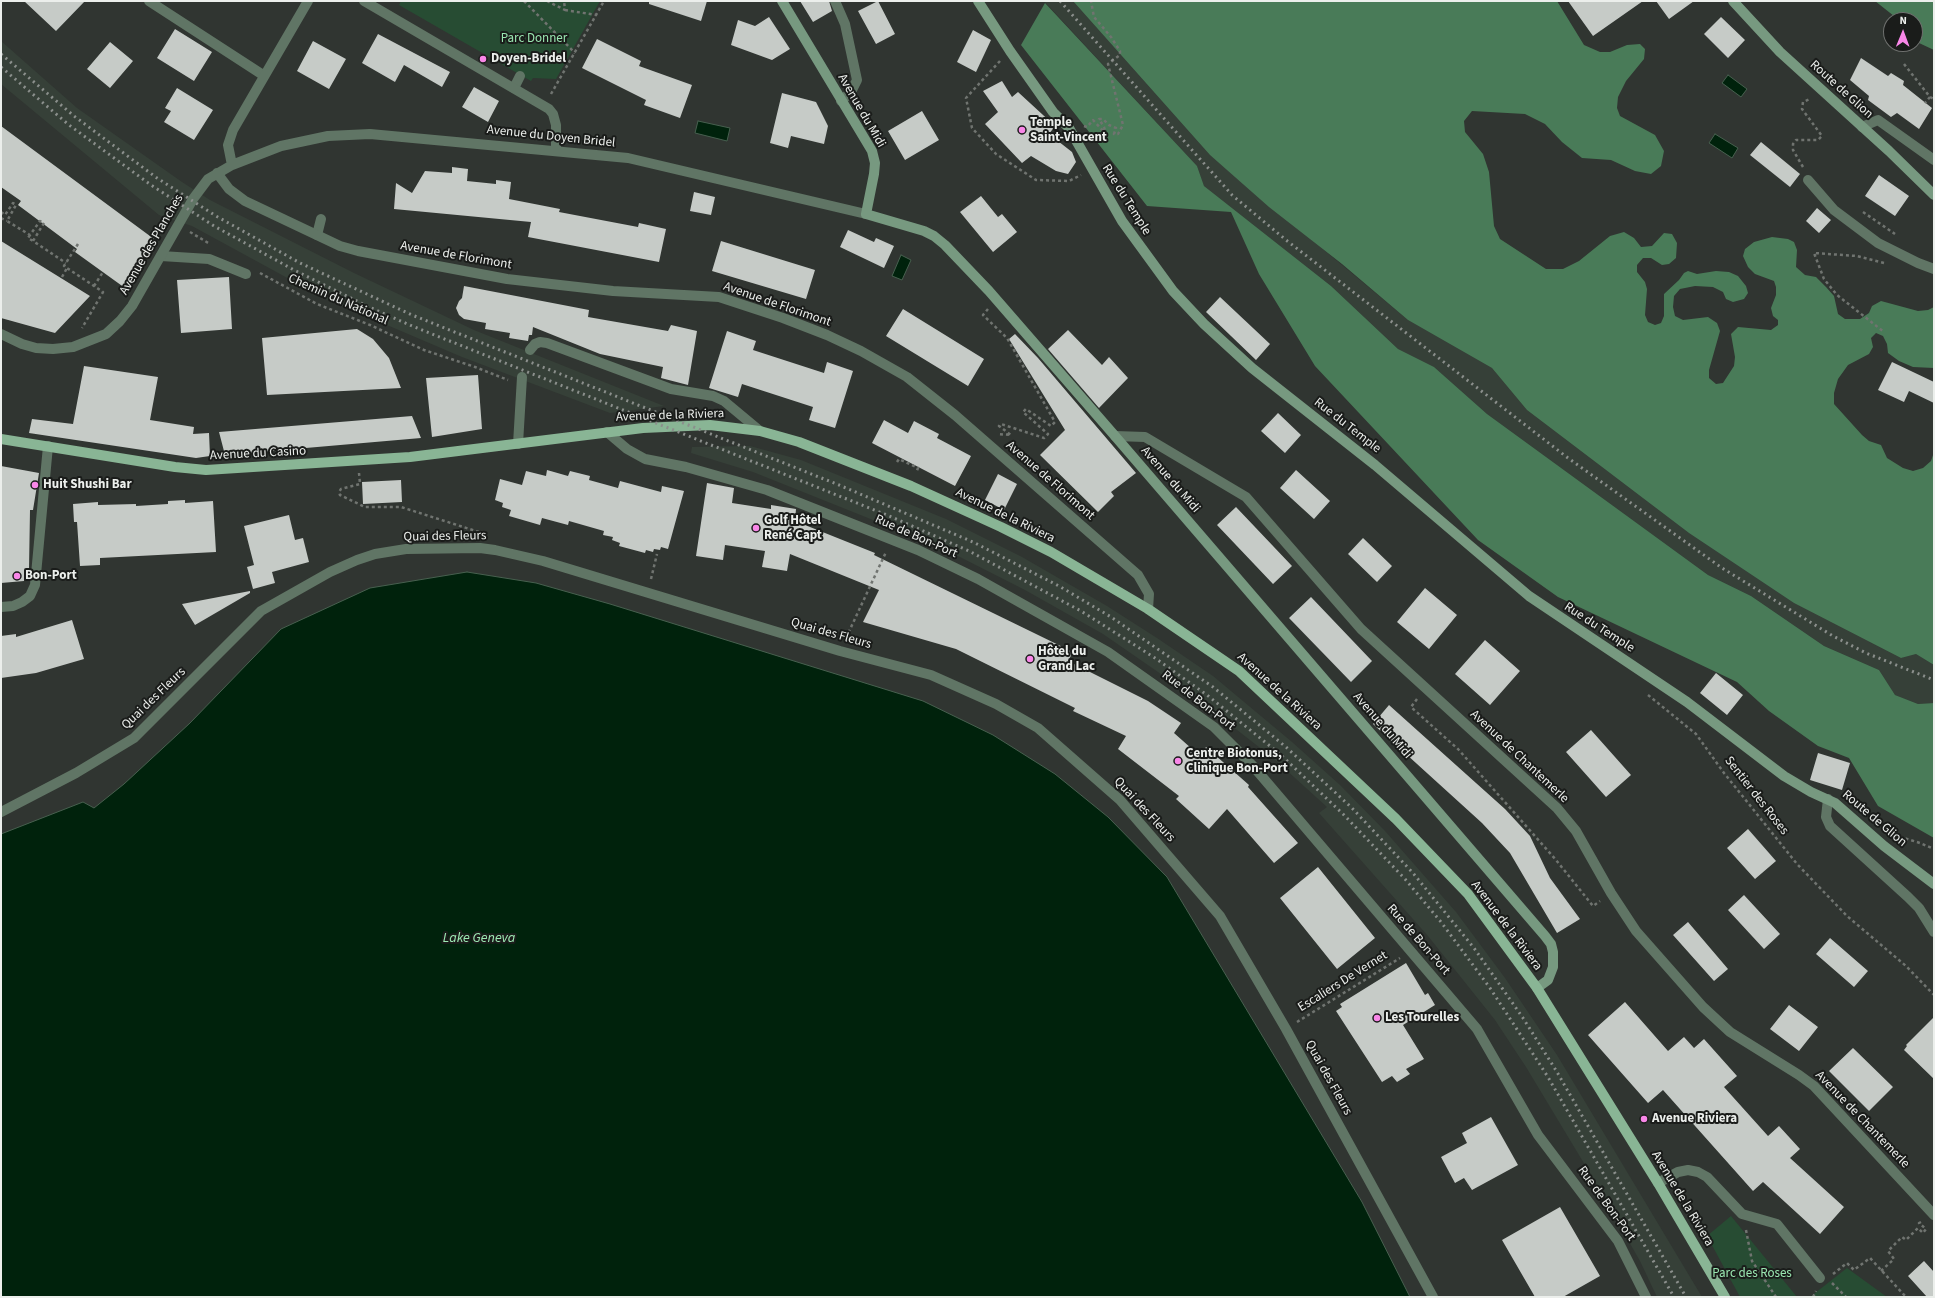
<!DOCTYPE html>
<meta charset="utf-8">
<style>
body{margin:0}
#map{position:relative;width:1935px;height:1298px;overflow:hidden;background:#303531;font-family:"Source Sans 3",sans-serif}
canvas{display:block}
.frame{position:absolute;inset:0;border:2px solid #ecefec;pointer-events:none}
.north{position:absolute;left:1883px;top:12px;width:40px;height:40px;box-sizing:border-box;background:#1a1c1a;border:1px solid #6e706e;border-radius:50%;rotate:1deg;font-size:11px;font-weight:700;line-height:16px;text-align:center;color:#ecefec}
.north::after{content:'';display:block;margin:auto;width:14px;height:18px;background:#f987e8;clip-path:polygon(50% 0,100% 100%,50% 72%,0 100%)}
</style>
<div id="map">
<canvas width="1935" height="1298"></canvas>
<div class="frame"></div>
<div class="north">N</div>
</div>
<script>
const context = document.querySelector('canvas').getContext('2d');
context.lineJoin = 'round';
function fillPath(path, color) { context.fillStyle = color; context.fill(path, 'evenodd'); }
const shape = rows => new Path2D(rows.map(r => 'M' + r).join(''));
function stroke(path, color, width, dash) { context.strokeStyle = color; context.lineWidth = width; context.lineCap = dash ? 'butt' : 'round'; context.setLineDash(dash || []); context.stroke(path); }
function write(font, color, halo, rows, align = 'center') {
  context.font = font + ' "Source Sans 3",sans-serif'; context.lineWidth = 4; context.setLineDash([]); context.textBaseline = 'middle'; context.strokeStyle = halo; context.fillStyle = color; for (const [text, x, y, turn = 0] of rows) {
    context.save(); context.translate(x, y); context.rotate((+turn || 0) * Math.PI / 180); context.textAlign = isNaN(turn) ? turn : align; if (halo) context.strokeText(text, 0, 0); context.fillText(text, 0, 0); context.restore();
  }
}
fillPath(shape([
 [1044,1,1073,1,1210,155,1408,320,1492,368,1527,410,1689,533,1794,603,1901,658,1916,654,1934,665,1934,703,1918,704,1895,695,1879,670,1824,646,1751,596,1708,575,1487,414,1434,367,1398,349,1331,286,1204,186,1197,166],
 [1,41,77,108,182,182,210,200,354,273,474,330,664,406,610,413,462,357,326,299,192,226,159,215,1,84],
 [750,446,801,460,946,519,1022,557,1107,606,1157,638,1213,676,1292,742,1340,785,1385,831,1456,912,1505,978,1557,1055,1702,1297,1657,1297,1640,1261,1585,1165,1526,1067,1495,1020,1428,936,1319,813,1327,807,1273,758,1200,701,1103,634,1025,590,958,556,868,518,753,472,691,453,692,447]
]), '#364038');
fillPath(shape([
 [401,1,600,1,556,79,533,78,531,81,399,5],
 [1731,1216,1797,1297,1740,1297,1707,1236],
 [1847,1268,1887,1297,1810,1297]
]), '#274c33');
fillPath(shape([
 [1073,1,1557,1,1584,45,1600,52,1610,52,1627,45,1640,44,1645,49,1644,59,1626,81,1618,97,1617,108,1620,116,1655,135,1664,151,1661,166,1651,174,1635,171,1611,160,1582,158,1562,142,1545,124,1525,114,1472,111,1464,121,1465,132,1483,154,1489,172,1494,226,1500,239,1546,269,1563,269,1579,261,1610,236,1624,232,1634,238,1641,247,1652,246,1664,233,1672,234,1677,243,1676,258,1669,264,1662,265,1651,258,1643,258,1637,265,1637,272,1645,282,1647,289,1645,315,1648,322,1655,325,1661,323,1664,316,1664,294,1679,280,1684,273,1688,271,1697,274,1716,271,1729,272,1738,276,1746,286,1748,293,1744,299,1733,302,1726,299,1723,292,1713,287,1695,286,1680,289,1674,296,1673,307,1675,316,1683,320,1708,317,1717,323,1720,331,1709,370,1709,378,1716,384,1723,383,1734,366,1735,357,1731,334,1738,327,1771,330,1778,325,1778,320,1773,316,1771,308,1776,295,1776,287,1774,281,1755,274,1748,267,1743,256,1745,249,1754,242,1772,237,1788,239,1794,242,1797,250,1796,267,1805,275,1816,277,1826,287,1834,296,1838,314,1845,319,1860,319,1869,313,1872,306,1881,301,1918,311,1928,310,1934,307,1934,368,1913,367,1899,361,1888,353,1887,344,1883,336,1876,333,1871,338,1873,347,1869,354,1848,365,1838,379,1834,393,1834,404,1862,435,1869,441,1881,445,1887,458,1903,468,1913,471,1923,468,1931,461,1934,452,1934,665,1916,654,1901,658,1794,603,1689,533,1527,410,1492,368,1408,320,1342,264,1269,207,1210,155],
 [1875,1,1934,1,1934,50,1919,43,1915,38,1915,20,1899,20],
 [1045,3,1197,166,1204,186,1331,286,1398,349,1434,367,1487,414,1708,575,1751,596,1824,646,1879,670,1895,695,1918,704,1934,703,1934,838,1878,806,1849,758,1818,746,1769,711,1737,682,1558,597,1478,540,1315,366,1259,274,1231,212,1147,206,1021,45]
]), '#497b58');
const water = shape([
 [1728,75,1747,89,1741,97,1722,83,1728,75],
 [698,121,730,128,727,141,695,133,698,121],
 [1715,134,1738,148,1732,158,1709,143,1715,134],
 [901,255,911,260,902,280,892,276,901,255],
 [467,572,536,583,610,604,923,701,993,735,1055,774,1108,817,1167,877,1362,1202,1410,1297,1,1297,1,834,83,802,94,808,124,784,190,723,281,629,370,588,467,572]
]);
fillPath(water, '#00220c');
stroke(water, '#47604f', 1);
fillPath(shape([
 [24,1,85,1,56,31],
 [649,1,707,1,701,21,649,4],
 [800,1,829,1,832,11,813,22],
 [878,1,895,34,876,44,858,11],
 [1568,1,1643,1,1593,36],
 [1656,1,1694,1,1669,19],
 [769,17,790,49,772,60,731,45,738,20,755,26],
 [1721,17,1745,40,1728,58,1704,34],
 [175,29,212,52,194,81,157,58],
 [973,30,991,40,976,72,957,62],
 [378,34,450,72,442,87,404,65,395,82,362,63],
 [597,39,641,61,639,66,692,85,680,118,644,105,646,100,582,68],
 [313,41,346,59,329,89,297,71],
 [110,42,133,61,110,88,87,69],
 [1861,58,1888,76,1891,73,1904,81,1903,85,1932,108,1919,129,1897,113,1891,117,1868,100,1869,96,1850,80],
 [1002,81,1012,97,1018,92,1055,126,1049,134,1072,152,1076,162,1068,174,1056,171,1031,156,1022,163,985,124,998,112,983,91],
 [474,87,499,101,488,122,462,107],
 [177,88,213,110,194,140,164,122,171,111,165,108],
 [782,93,816,102,828,126,824,144,791,136,788,148,770,143],
 [922,111,939,140,905,160,888,131],
 [1,126,154,239,125,288,75,252,77,249,18,205,21,201,1,187],
 [1761,142,1800,174,1790,187,1750,155],
 [452,167,468,169,467,181,496,184,496,180,511,182,509,199,560,209,559,212,638,227,639,223,666,229,659,262,528,237,531,222,394,209,396,183,412,193,425,171,452,173],
 [1879,175,1909,196,1895,216,1865,196],
 [694,192,715,197,711,215,690,211],
 [981,196,998,217,1002,214,1017,232,993,252,960,212],
 [1817,208,1831,220,1819,233,1806,221],
 [848,230,874,242,876,238,894,246,884,268,840,247],
 [1,241,90,296,55,333,1,318],
 [721,241,815,270,806,299,712,271],
 [229,277,232,329,181,333,177,280],
 [464,286,589,310,588,317,668,331,671,325,697,331,688,385,661,378,663,367,600,354,533,327,532,335,529,335,528,341,509,338,510,333,485,329,486,323,464,319,459,315,456,308,459,301,462,298],
 [1220,297,1270,344,1256,360,1206,312],
 [903,309,984,359,968,386,886,336],
 [357,329,373,339,389,358,401,388,267,395,262,338],
 [1068,330,1102,365,1109,357,1128,378,1099,408,1048,349],
 [727,331,756,341,753,350,824,373,827,362,853,371,835,428,809,420,813,407,742,384,738,397,709,388],
 [1015,334,1038,358,1136,473,1111,492,1114,496,1098,512,1040,455,1065,430,1009,339],
 [1892,362,1934,382,1934,403,1909,391,1904,402,1878,390],
 [84,366,158,377,150,420,194,427,193,434,209,433,210,456,196,458,29,433,32,419,73,424],
 [478,375,482,429,432,437,426,378],
 [1278,413,1301,435,1285,453,1261,431],
 [412,416,421,438,225,455,219,432],
 [884,420,908,433,914,421,939,434,937,438,971,456,955,486,872,443],
 [1,466,39,473,33,510,30,510,29,570,24,570,24,581,1,583],
 [547,470,568,476,570,471,590,476,589,480,618,488,620,481,661,492,662,486,684,491,668,549,661,547,660,550,654,549,653,552,646,550,645,553,619,546,620,543,612,540,613,537,603,535,604,531,569,521,568,525,542,518,540,525,509,516,511,510,502,507,503,503,495,500,500,479,522,485,526,471,546,476],
 [1296,470,1330,501,1314,519,1280,488],
 [998,474,1017,484,1004,510,985,500],
 [401,480,402,502,363,504,362,482],
 [707,483,734,488,732,503,771,509,771,505,796,509,795,521,875,553,874,555,1073,652,1068,661,1148,701,1181,723,1174,733,1200,756,1206,747,1249,785,1248,787,1298,843,1274,863,1227,809,1209,829,1176,799,1179,796,1118,749,1126,736,1073,711,1075,708,956,649,863,622,879,590,790,554,787,571,762,567,765,551,725,545,723,560,696,556],
 [185,500,185,503,213,501,216,552,100,558,100,565,80,566,77,522,74,522,73,504,98,502,98,505,136,504,136,506,168,504,168,501],
 [1236,507,1292,566,1273,584,1217,525],
 [289,515,295,540,303,538,309,562,272,572,275,583,253,589,247,567,254,565,244,526],
 [1363,538,1392,566,1377,582,1348,554],
 [1425,588,1457,615,1429,649,1397,622],
 [250,591,250,593,195,625,182,604],
 [1311,597,1372,661,1351,682,1289,618],
 [72,620,84,659,36,673,1,678,1,636,16,634,16,637],
 [1485,640,1520,671,1490,705,1455,674],
 [1716,673,1743,695,1727,715,1700,693],
 [1389,705,1505,809,1530,836,1550,878,1580,919,1557,933,1510,853,1482,823,1373,724],
 [1591,730,1631,775,1606,797,1566,752],
 [1818,753,1850,763,1842,790,1810,780],
 [1748,829,1776,861,1755,879,1727,848],
 [1318,867,1375,938,1337,969,1280,898],
 [1744,895,1780,934,1764,949,1728,910],
 [1688,922,1728,969,1714,981,1673,935],
 [1830,938,1868,971,1854,987,1816,954],
 [1406,963,1425,995,1428,993,1435,1005,1403,1025,1424,1059,1406,1069,1410,1074,1397,1082,1392,1076,1382,1082,1336,1011,1342,1007,1340,1004],
 [1625,1002,1668,1051,1684,1037,1694,1048,1704,1039,1737,1076,1724,1087,1768,1136,1779,1126,1800,1149,1790,1158,1844,1207,1820,1234,1763,1182,1753,1191,1663,1090,1648,1103,1588,1035],
 [1789,1005,1818,1027,1799,1051,1770,1029],
 [1934,1017,1934,1079,1904,1050,1907,1046,1906,1045],
 [1853,1048,1893,1087,1869,1111,1829,1071],
 [1491,1117,1518,1165,1472,1190,1464,1178,1455,1183,1441,1157,1467,1143,1462,1133],
 [1560,1207,1600,1276,1563,1297,1535,1297,1502,1240],
 [1924,1261,1934,1272,1934,1297,1927,1297,1908,1276]
]), '#c6cbc7');
stroke(shape([
 [524,1,575,53],
 [547,1,565,10,564,1],
 [565,10,596,15],
 [1000,61,966,98,972,128,996,154,1036,180,1069,181,1081,175],
 [1904,64,1930,97,1925,103],
 [551,94,604,1],
 [1930,97,1934,99],
 [1084,126,1087,127,1093,120,1106,134,1104,127,1099,119,1103,119,1109,125,1116,128,1114,134,1118,134,1123,125,1108,64,1120,55,1120,51,1111,37,1094,17,1091,1],
 [1803,167,1793,150,1793,144,1796,140,1818,140,1822,136,1802,109,1803,102,1810,99],
 [1,212,5,215,13,203,16,205,7,221,30,235,40,221,44,223,33,241,66,263],
 [1863,212,1895,234],
 [1,218,7,221],
 [190,232,210,244],
 [30,235,28,238,33,241],
 [78,244,64,266,103,292,82,328],
 [1884,263,1857,256,1814,253,1824,279,1837,295,1884,332],
 [260,273,317,304,370,325,424,350,475,367,508,380],
 [62,277,67,268],
 [94,286,103,272],
 [988,309,983,315,1007,338,1055,422,1051,426,1026,409,1023,412,1048,434,1044,438,1001,424,999,426,1011,435,998,434],
 [897,462,899,459,918,468,916,473],
 [359,473,360,484,341,489,339,492,340,495,365,507,401,507,482,533],
 [651,579,657,554],
 [846,638,886,552],
 [1648,695,1696,734,1724,773,1797,864,1847,916,1906,966,1934,995],
 [1417,699,1411,707,1458,749,1556,860,1593,906,1600,901],
 [1894,835,1920,843,1934,849],
 [1297,1022,1400,958],
 [1746,1230,1752,1261,1776,1297],
 [1881,1271,1894,1259,1888,1251,1902,1237,1906,1240,1918,1228,1923,1233,1926,1229,1919,1223,1921,1222],
 [1833,1274,1847,1263,1854,1270,1870,1258,1906,1297],
 [1832,1283,1846,1297],
 [1813,1297,1816,1291]
]), '#707470', 2.5, [3, 3]);
stroke(shape([
 [149,1,263,75],
 [514,88,520,76],
 [1862,127,1878,120,1934,160],
 [1808,180,1834,210,1878,243,1918,263,1934,269],
 [317,235,321,219],
 [161,256,209,259,246,274],
 [530,350,535,344,540,342,547,343,671,389,713,396,724,401,760,431],
 [518,444,522,377],
 [1658,1183,1678,1172,1688,1170,1698,1172,1707,1177,1742,1214,1777,1224,1820,1278]
]), '#607565', 10);
stroke(shape([
 [364,1,549,109,553,114,556,125,556,150],
 [835,1,845,24,857,80,851,92,841,101],
 [232,165,228,145,233,130,308,1],
 [217,173,229,189,245,201,340,246,358,251,507,279,613,291,719,297,783,318,827,335,861,351,907,377,955,415,1138,575,1149,594,1148,609],
 [1,334,22,344,36,348,53,349,73,347,106,334,120,321,132,306,193,199,208,179,232,165,281,146,328,136,370,134,628,158,866,214],
 [607,432,627,449,645,459,686,467,767,490,918,550,978,579,1108,652,1214,727,1253,766,1477,1029,1538,1135,1618,1241,1646,1297],
 [1115,436,1145,437,1246,497,1361,629,1557,808,1576,831,1611,893,1636,931,1703,1007,1730,1032,1799,1075,1814,1086,1934,1215],
 [1,607,13,606,22,602,30,596,35,585,48,446],
 [1828,799,1826,817,1830,826,1908,897,1919,908,1934,932],
 [1,812,76,773,134,738,261,611,330,572,357,560,375,554,406,549,480,548,495,550,543,561,840,651,931,675,996,704,1038,728,1120,800,1220,916,1286,1029,1433,1297]
]), '#607565', 10);
stroke(shape([
 [782,1,872,151,875,163,874,174,866,214,924,231,934,236,945,245,989,291,1115,436,1545,936,1551,944,1553,952,1553,967,1548,980,1537,988],
 [978,1,1010,51,1053,112,1069,128,1122,221,1173,291,1204,324,1252,368,1375,465,1529,596,1687,702,1784,776,1811,792,1835,803,1884,846,1934,884],
 [1733,1,1780,52,1889,151,1934,195]
]), '#779980', 10);
stroke(shape([
 [1,439,175,467,206,470,410,457,643,428,710,425,760,431,799,442,911,486,1001,527,1051,552,1148,609,1239,671,1396,819,1468,894,1537,988,1658,1183,1725,1297]
]), '#89b595', 10);
stroke(shape([
 [1060,1,1232,195,1286,240,1568,458,1722,568,1833,636,1866,653,1934,680],
 [1,54,74,116,157,178,216,216,300,263,412,315,839,485,973,542,1059,586,1111,617,1213,687,1286,747,1352,808,1413,873,1474,948,1523,1018,1557,1072,1686,1297],
 [1,67,69,125,151,185,214,226,294,270,369,307,412,326,887,515,969,551,1081,611,1155,658,1207,695,1281,755,1344,815,1405,879,1441,922,1490,988,1548,1077,1674,1297]
]), '#8b8f8c', 3, [2, 4]);
for (const [x, y, r, color] of [
 [483,59,4,"#f987e8"],
 [1022,130,4,"#f987e8"],
 [35,485,4,"#f987e8"],
 [756,528,4,"#f987e8"],
 [17,576,4,"#f987e8"],
 [1030,659,4,"#f987e8"],
 [1178,761,4,"#f987e8"],
 [1377,1018,4,"#f987e8"],
 [1644,1119,4,"#f987e8"]
]) { const dot = new Path2D(); dot.arc(x, y, r, 0, 2 * Math.PI); context.fillStyle = color; context.fill(dot); stroke(dot, '#1a1c1a', 1.5); }
write('13px', '#99e6b0', '#1a1c1a', [
 ["Parc Donner",534,39],
 ["Parc des Roses",1752,1274]
]);
write('bold 13px', '#ecefec', '#1a1c1a', [
 ["Doyen-Bridel",491,59],
 ["Temple",1030,123],
 ["Saint-Vincent",1030,138],
 ["Huit Shushi Bar",43,485],
 ["Golf Hôtel",764,521],
 ["René Capt",764,536],
 ["Bon-Port",25,576],
 ["Hôtel du",1038,652],
 ["Grand Lac",1038,667],
 ["Centre Biotonus,",1186,754],
 ["Clinique Bon-Port",1186,769],
 ["Les Tourelles",1385,1018],
 ["Avenue Riviera",1652,1119]
], 'left');
write('13px', '#ecefec', '#1a1c1a', [
 ["Route de Glion",1841,90,42],
 ["Avenue du Midi",861,111,60],
 ["Avenue du Doyen Bridel",551,137,6],
 ["Rue du Temple",1126,200,58],
 ["Avenue des Planches",152,245,-60],
 ["Avenue de Florimont",456,256,10],
 ["Chemin du National",338,300,24],
 ["Avenue de Florimont",777,305,19],
 ["Avenue de la Riviera",670,416,-2],
 ["Rue du Temple",1347,426,38],
 ["Avenue du Casino",258,454,-3],
 ["Avenue du Midi",1170,480,49],
 ["Avenue de Florimont",1050,481,41],
 ["Avenue de la Riviera",1005,516,26],
 ["Quai des Fleurs",445,537,-1],
 ["Rue de Bon-Port",916,537,24],
 ["Rue du Temple",1599,628,33],
 ["Quai des Fleurs",831,634,16],
 ["Avenue de la Riviera",1279,692,42],
 ["Quai des Fleurs",154,699,-44],
 ["Rue de Bon-Port",1198,701,38],
 ["Avenue du Midi",1382,726,49],
 ["Avenue de Chantemerle",1519,757,43],
 ["Sentier des Roses",1756,796,52],
 ["Quai des Fleurs",1144,810,47],
 ["Route de Glion",1874,819,40],
 ["Avenue de la Riviera",1506,926,53],
 ["Rue de Bon-Port",1418,940,49],
 ["Escaliers De Vernet",1343,982,-32],
 ["Quai des Fleurs",1328,1078,61],
 ["Avenue de Chantemerle",1862,1120,46],
 ["Avenue de la Riviera",1682,1199,59],
 ["Rue de Bon-Port",1606,1204,54]
]);
write('italic 14px', '#9de9b3', '#1a1c1a', [
 ["Lake Geneva",479,939]
]);
</script>
